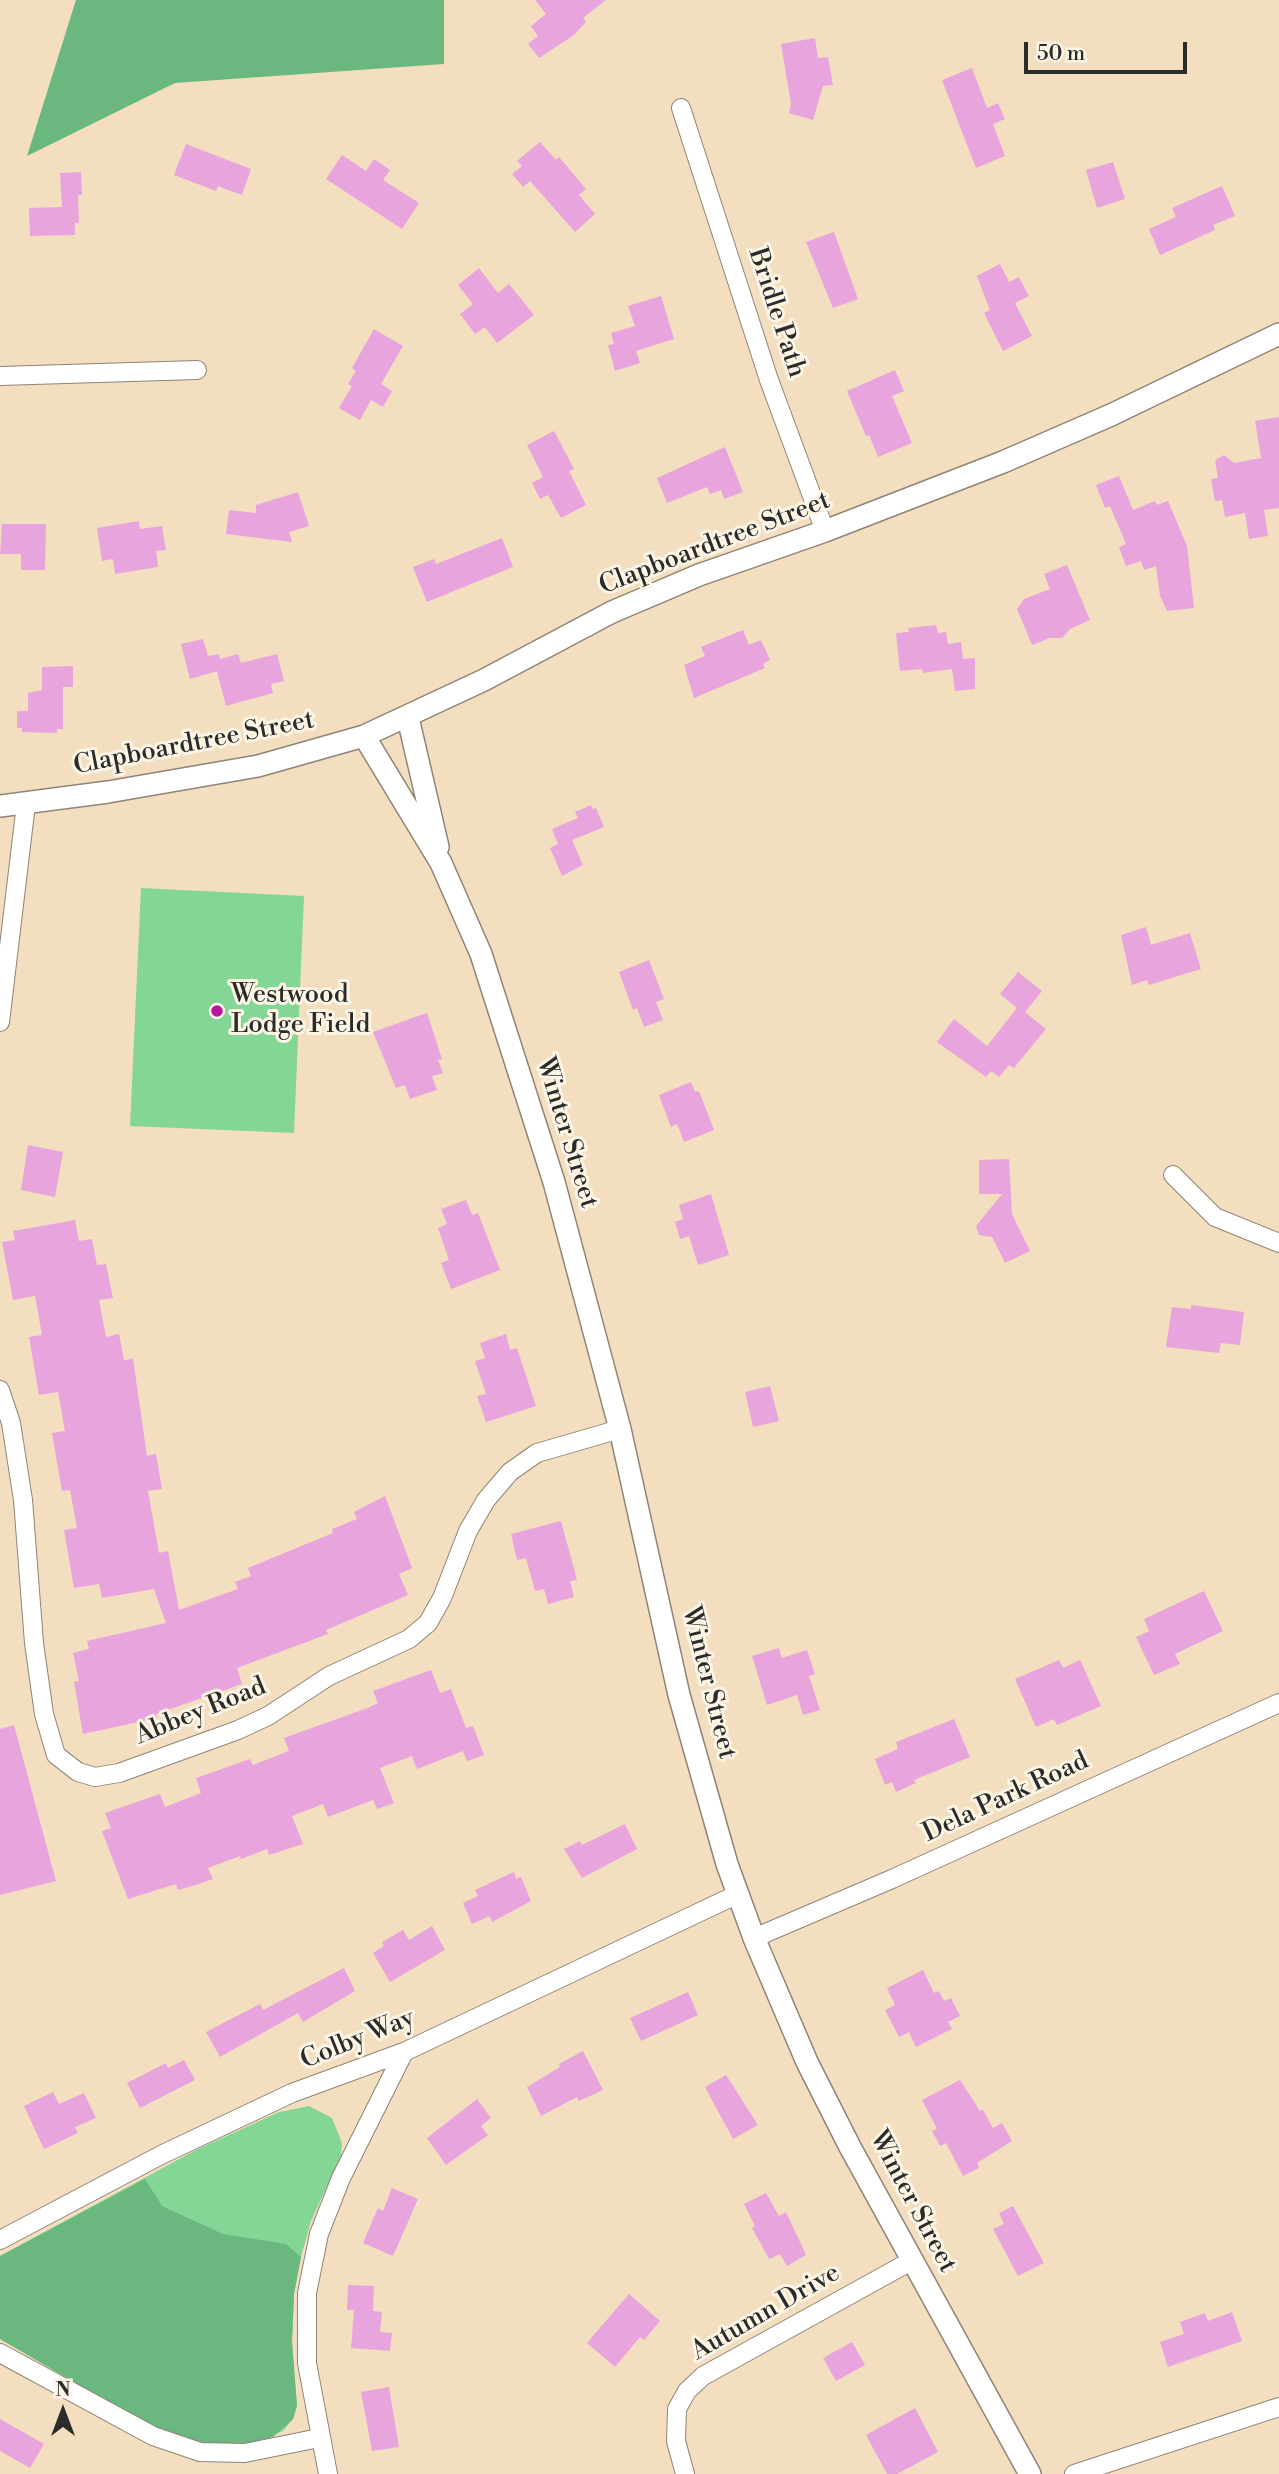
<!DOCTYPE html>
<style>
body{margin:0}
#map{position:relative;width:1279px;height:2474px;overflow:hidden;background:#f3dec0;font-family:"Libre Bodoni",serif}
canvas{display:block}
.north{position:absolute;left:28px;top:2376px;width:70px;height:70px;-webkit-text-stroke:5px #fcf5e5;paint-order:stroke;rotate:0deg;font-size:19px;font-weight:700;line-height:28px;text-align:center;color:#2b2b2b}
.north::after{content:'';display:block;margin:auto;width:24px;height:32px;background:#2b2b2b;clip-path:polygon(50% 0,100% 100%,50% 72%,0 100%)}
.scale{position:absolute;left:1024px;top:42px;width:163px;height:32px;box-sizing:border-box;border:4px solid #2b2b2b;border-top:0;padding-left:9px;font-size:21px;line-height:24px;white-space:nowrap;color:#2b2b2b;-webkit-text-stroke:5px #fcf5e5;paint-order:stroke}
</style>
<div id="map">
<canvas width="1279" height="2474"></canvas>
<div class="north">N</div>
<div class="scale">50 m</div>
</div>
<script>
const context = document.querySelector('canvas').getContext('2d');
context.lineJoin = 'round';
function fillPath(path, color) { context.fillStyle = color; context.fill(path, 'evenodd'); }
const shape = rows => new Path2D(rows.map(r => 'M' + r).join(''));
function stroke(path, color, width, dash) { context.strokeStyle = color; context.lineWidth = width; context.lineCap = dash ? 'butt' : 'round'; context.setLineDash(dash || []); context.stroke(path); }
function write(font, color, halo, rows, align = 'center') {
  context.font = font + ' "Libre Bodoni",serif'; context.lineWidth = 6; context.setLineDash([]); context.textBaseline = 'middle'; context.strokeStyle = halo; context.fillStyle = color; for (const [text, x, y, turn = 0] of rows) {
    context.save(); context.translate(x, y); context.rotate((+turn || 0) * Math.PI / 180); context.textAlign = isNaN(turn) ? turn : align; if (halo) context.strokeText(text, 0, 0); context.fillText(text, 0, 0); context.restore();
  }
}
fillPath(shape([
 [141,888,304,896,294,1133,130,1126],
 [309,2106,332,2118,342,2143,341,2156,311,2221,301,2257,294,2294,292,2342,297,2406,293,2419,283,2431,257,2441,0,2339,0,2256,196,2150,279,2112]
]), '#84d697');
fillPath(shape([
 [76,0,444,0,444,64,175,83,27,156],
 [145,2179,162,2206,223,2234,286,2244,301,2257,294,2294,292,2342,297,2406,293,2419,273,2437,238,2446,183,2440,149,2426,0,2339,0,2256]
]), '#6bb780');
fillPath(shape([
 [535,0,606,0,583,18,586,22,574,35,539,58,528,44,538,36,531,26,546,14],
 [815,38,818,58,828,57,833,85,823,86,813,120,789,113,791,104,781,44],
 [972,68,987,108,998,103,1005,119,993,124,1005,156,976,168,942,80],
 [540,142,556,160,559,157,586,189,579,195,595,214,575,232,530,181,523,187,512,174,522,166,517,161],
 [186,144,251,169,242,195,218,186,216,191,174,175],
 [342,155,366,171,374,159,390,170,383,180,419,203,402,229,326,179],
 [1113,162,1125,199,1097,208,1086,170],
 [81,172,82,195,78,195,79,223,75,223,75,235,30,236,29,208,62,207,60,173],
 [1222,186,1235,216,1213,225,1215,230,1160,255,1149,229,1176,217,1172,208],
 [834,232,858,299,833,308,806,242],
 [1000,264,1009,282,1019,277,1029,296,1015,303,1032,336,1003,351,984,313,990,310,977,276],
 [479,268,498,293,509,284,534,315,497,343,485,327,475,334,460,314,473,304,458,285],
 [661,296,674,339,636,351,640,363,615,371,608,345,614,344,611,333,635,326,628,306],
 [374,329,403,346,381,384,392,391,383,407,371,400,360,420,339,408,352,386,348,384,356,371,352,368],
 [895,370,904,391,892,396,912,443,878,457,869,435,866,436,847,391],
 [1279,417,1279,508,1264,510,1268,536,1249,539,1245,513,1225,517,1222,500,1215,501,1211,479,1218,478,1215,460,1224,455,1234,463,1261,458,1255,421],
 [554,431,574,469,569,471,586,505,561,518,548,495,540,499,532,483,543,477,527,445],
 [725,447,743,492,724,499,721,490,710,494,707,487,667,503,657,478],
 [1119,476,1133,510,1155,501,1157,505,1168,501,1187,546,1194,608,1167,611,1160,596,1156,566,1144,570,1141,561,1126,566,1119,547,1126,544,1110,506,1105,508,1096,485],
 [298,492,309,526,289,532,292,542,226,534,229,510,256,513,256,505],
 [139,521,140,529,162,526,166,550,156,551,158,567,115,574,113,559,102,561,97,528],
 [2,524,46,524,45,570,21,570,21,554,0,554],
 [502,538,513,567,427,602,413,567,434,559,436,564],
 [1067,565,1090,620,1070,629,1062,638,1050,638,1032,645,1017,609,1024,599,1050,589,1044,574],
 [936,625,938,633,946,632,948,644,961,642,963,659,975,658,975,689,955,691,952,669,923,673,922,669,900,671,896,633,909,632,908,628],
 [743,630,749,645,761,640,770,660,763,664,765,668,694,698,684,665,705,656,701,647],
 [203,639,208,656,219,654,220,659,238,654,241,663,277,654,284,681,271,684,273,693,226,706,217,671,190,679,181,644],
 [73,666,73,687,63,687,63,729,57,729,57,733,22,732,22,728,17,728,17,711,28,711,28,693,42,690,42,667],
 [591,805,592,809,596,808,604,827,572,840,583,865,562,876,550,848,558,844,552,829,578,818,575,812],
 [1146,927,1151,945,1190,933,1201,969,1149,985,1147,980,1132,985,1121,935],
 [649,960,664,999,656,1002,663,1020,644,1027,637,1008,633,1010,619,972],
 [1018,972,1042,991,1025,1012,1046,1029,1014,1068,1009,1065,999,1077,991,1071,986,1077,937,1042,954,1019,987,1046,1017,1008,1000,994],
 [427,1013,442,1059,438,1060,443,1073,432,1076,437,1090,410,1099,405,1085,396,1088,373,1032],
 [691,1082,695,1092,699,1091,714,1130,684,1142,677,1124,671,1127,659,1095],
 [28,1145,63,1152,55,1197,21,1190],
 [1009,1159,1012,1214,1030,1251,1005,1263,992,1237,979,1235,976,1226,1002,1194,979,1194,979,1160],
 [711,1194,729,1255,698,1265,689,1236,680,1239,675,1222,683,1219,679,1205],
 [466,1200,472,1215,478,1213,500,1270,451,1289,441,1263,449,1260,438,1228,447,1224,441,1209],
 [75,1220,79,1241,92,1239,97,1265,106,1264,113,1298,99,1300,106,1337,119,1334,124,1360,133,1359,147,1456,156,1454,162,1489,148,1491,159,1553,168,1551,179,1610,238,1589,235,1582,251,1576,248,1568,333,1533,332,1529,357,1519,354,1512,385,1496,412,1568,399,1574,408,1595,326,1630,328,1634,237,1668,242,1684,156,1714,157,1718,83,1734,74,1682,79,1681,73,1653,89,1649,87,1641,166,1623,154,1589,102,1598,99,1584,74,1588,64,1530,77,1528,70,1490,62,1491,52,1433,65,1431,58,1392,39,1395,29,1337,42,1335,35,1296,13,1300,2,1242,15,1240,13,1231],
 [1191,1305,1244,1312,1240,1345,1221,1343,1219,1353,1166,1347,1172,1307,1191,1309],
 [506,1334,510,1350,517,1348,536,1406,486,1422,477,1396,486,1394,475,1361,485,1358,480,1343],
 [770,1386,779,1421,753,1427,745,1392],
 [561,1521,577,1580,570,1581,574,1597,548,1604,544,1589,535,1591,526,1558,517,1560,511,1534],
 [1204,1591,1223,1631,1175,1654,1180,1664,1154,1675,1136,1637,1149,1631,1144,1619],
 [779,1648,782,1658,807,1650,815,1674,809,1676,820,1710,803,1715,797,1695,767,1705,752,1656],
 [1059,1660,1063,1668,1080,1660,1101,1706,1057,1725,1054,1719,1036,1727,1015,1679],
 [431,1670,440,1693,451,1689,466,1728,473,1726,484,1755,467,1761,463,1751,417,1769,412,1756,380,1768,394,1803,377,1809,373,1800,328,1817,323,1804,292,1816,303,1844,269,1855,267,1849,241,1859,240,1856,208,1868,213,1879,196,1885,178,1890,176,1884,128,1899,102,1831,111,1828,105,1813,160,1794,165,1807,201,1793,196,1778,250,1759,253,1765,289,1751,284,1738,370,1707,378,1703,373,1691],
 [954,1719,970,1757,914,1780,916,1783,896,1792,892,1782,885,1785,875,1759,898,1749,896,1742],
 [14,1725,56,1881,0,1895,0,1729],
 [625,1824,637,1849,582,1878,564,1849,580,1841,582,1845],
 [514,1872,516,1879,521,1877,531,1901,492,1922,490,1916,472,1924,463,1903,478,1896,475,1890],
 [432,1926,445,1950,390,1982,373,1953,384,1946,382,1942,403,1930,409,1940],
 [344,1968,355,1991,303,2022,298,2013,220,2057,206,2032,260,2004,263,2010],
 [923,1970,934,1993,939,1991,944,2001,951,1998,960,2016,948,2022,952,2029,916,2047,909,2032,899,2037,885,2010,895,2005,887,1988],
 [688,1992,698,2015,641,2041,630,2018],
 [583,2051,603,2090,579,2101,577,2097,541,2116,527,2087,560,2067,559,2064],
 [184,2060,195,2080,140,2108,127,2083,166,2063,168,2068],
 [726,2075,758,2125,733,2139,705,2087],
 [960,2080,980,2111,983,2110,993,2128,1002,2123,1012,2141,977,2163,979,2168,963,2176,946,2143,940,2146,932,2131,937,2129,922,2100],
 [53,2092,59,2104,84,2093,96,2118,75,2127,78,2133,44,2149,24,2106],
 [477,2099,491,2118,481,2126,488,2135,446,2165,427,2138],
 [392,2188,418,2199,393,2256,363,2243,378,2208,383,2211],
 [766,2193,779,2216,786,2212,806,2255,787,2266,780,2254,769,2259,752,2228,755,2226,744,2204],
 [1013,2206,1044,2263,1018,2276,993,2229,1004,2224,999,2213],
 [348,2285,374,2286,373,2311,382,2312,380,2332,392,2333,390,2351,351,2348,354,2310,347,2310],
 [629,2294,660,2321,644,2340,640,2337,615,2367,587,2343],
 [1232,2312,1242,2341,1168,2367,1160,2342,1184,2334,1180,2322,1205,2313,1208,2321],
 [852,2342,865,2365,836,2381,823,2358],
 [389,2387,399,2447,372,2451,361,2392],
 [915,2408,938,2452,897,2474,887,2474,866,2435],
 [0,2419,44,2444,30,2468,0,2451]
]), '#e8a4dd');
const minor = shape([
 [681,108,769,380,825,531],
 [0,376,197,370],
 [0,1022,26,804],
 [1173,1175,1215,1217,1279,1243],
 [0,1390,11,1423,23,1500,34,1643,44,1714,56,1755,78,1772,95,1777,119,1773,238,1730,268,1716,329,1676,409,1639,428,1623,442,1598,468,1531,486,1500,510,1472,537,1453,620,1429],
 [754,1938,892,1879,1279,1703],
 [0,2240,161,2155,292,2093,404,2052,738,1894],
 [0,2353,153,2436,200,2452,245,2453,319,2438],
 [328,2474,307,2363,307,2293,319,2234,341,2178,404,2052],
 [685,2474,676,2441,677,2409,687,2391,703,2376,911,2261],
 [1074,2474,1279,2407]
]);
const tertiary = shape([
 [408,718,438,847],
 [364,736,441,863,481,954,554,1182,620,1429,679,1695,727,1864,754,1938,807,2062,850,2147,1030,2474],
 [0,806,108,792,258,766,364,736,484,680,612,612,699,575,825,531,1003,462,1111,415,1279,334]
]);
stroke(minor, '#8f8476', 20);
stroke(tertiary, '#8f8476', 24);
stroke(minor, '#fff', 18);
stroke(tertiary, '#fff', 21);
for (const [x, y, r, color] of [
 [217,1011,7,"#b5179e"]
]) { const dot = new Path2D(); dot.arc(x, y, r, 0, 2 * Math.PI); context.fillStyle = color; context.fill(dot); stroke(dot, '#fcf5e5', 2.5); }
write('26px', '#2b2b2b', '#fcf5e5', [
 ["Bridle Path",776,313,72],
 ["Clapboardtree Street",715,544,-21],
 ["Clapboardtree Street",194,744,-11],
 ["Winter Street",566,1133,73],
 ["Winter Street",708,1683,76],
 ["Abbey Road",201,1712,-22],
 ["Dela Park Road",1006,1798,-25],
 ["Colby Way",358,2040,-22],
 ["Winter Street",912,2202,62],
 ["Autumn Drive",766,2313,-30]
]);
write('26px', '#2b2b2b', '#fcf5e5', [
 ["Westwood",231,996],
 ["Lodge Field",231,1026]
], 'left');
</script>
